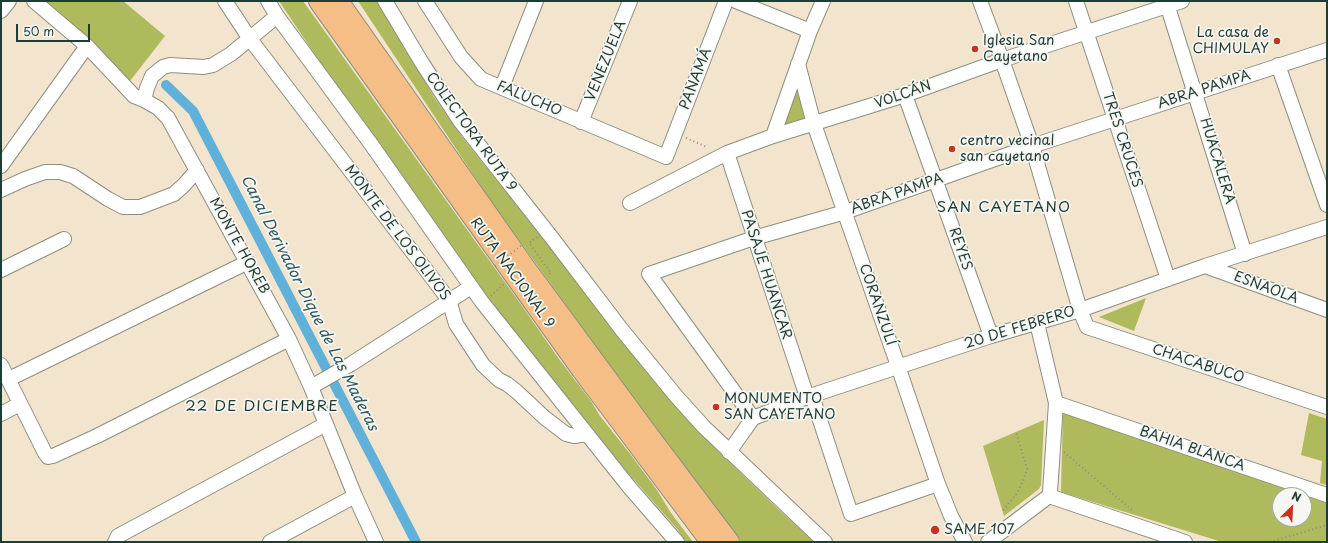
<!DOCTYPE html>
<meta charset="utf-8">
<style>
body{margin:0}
#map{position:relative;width:1328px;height:543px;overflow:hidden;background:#f3e4cd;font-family:"Playpen Sans",sans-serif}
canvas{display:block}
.frame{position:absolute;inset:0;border:2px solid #1f3d34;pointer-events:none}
.north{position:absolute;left:1272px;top:487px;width:40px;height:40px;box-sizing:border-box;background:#f6f6f2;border:1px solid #a0aca6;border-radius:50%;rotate:24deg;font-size:11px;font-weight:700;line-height:16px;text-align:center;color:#1f3d34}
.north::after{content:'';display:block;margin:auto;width:14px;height:18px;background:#c8321e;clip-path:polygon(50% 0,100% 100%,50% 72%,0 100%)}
.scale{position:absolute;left:16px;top:24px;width:74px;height:18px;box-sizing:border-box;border:2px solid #1f3d34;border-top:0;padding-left:5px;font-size:12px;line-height:14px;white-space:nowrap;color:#1f3d34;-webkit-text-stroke:3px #f6f6f2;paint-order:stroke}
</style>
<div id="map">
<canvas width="1328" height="543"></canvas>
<div class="frame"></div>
<div class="north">N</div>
<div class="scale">50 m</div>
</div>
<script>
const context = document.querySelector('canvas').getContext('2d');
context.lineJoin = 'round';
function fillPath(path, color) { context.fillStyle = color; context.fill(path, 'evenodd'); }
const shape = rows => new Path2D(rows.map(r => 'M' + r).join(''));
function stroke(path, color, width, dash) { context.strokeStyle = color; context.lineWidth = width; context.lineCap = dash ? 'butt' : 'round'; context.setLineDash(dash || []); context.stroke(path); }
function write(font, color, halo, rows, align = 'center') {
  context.font = font + ' "Playpen Sans",sans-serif'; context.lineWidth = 3.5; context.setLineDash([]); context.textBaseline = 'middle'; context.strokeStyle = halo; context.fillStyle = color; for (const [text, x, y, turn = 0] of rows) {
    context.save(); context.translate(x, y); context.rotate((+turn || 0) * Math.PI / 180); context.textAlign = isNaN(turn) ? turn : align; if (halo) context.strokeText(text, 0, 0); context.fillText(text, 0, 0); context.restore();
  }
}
fillPath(shape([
 [39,1,123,1,165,36,130,81],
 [279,1,303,1,473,238,520,303,559,359,591,401,600,416,631,455,657,490,671,513,693,542,686,542,678,530,551,385,408,193],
 [358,1,378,1,434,97,462,137,677,406,719,452,778,509,814,542,741,542,625,387,488,197],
 [798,82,808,120,782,127],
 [1146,298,1134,331,1099,317],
 [1063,413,1327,501,1327,542,1222,542,1061,492],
 [1280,495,1304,495,1304,519,1280,519],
 [1309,413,1327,419,1327,485,1320,483,1322,461,1301,455],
 [1044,420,1041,485,1039,489,1004,516,983,446]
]), '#aeba5c');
stroke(shape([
 [166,85,193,111,416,542]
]), '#5fb1da', 10);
const minor = shape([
 [34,1,87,46,134,96,144,100,158,108,168,118,289,339,311,387,355,496,376,542],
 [225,1,250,39,449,300,456,324,483,365,499,380,507,384,516,391,545,418,566,434,574,436,587,434],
 [268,1,277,16,371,144,482,302,630,488,677,542],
 [385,1,422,63,460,121,552,238,622,330,676,396,704,427,825,542],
 [425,1,461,57,481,79,666,157,726,1],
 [736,1,810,31],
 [980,1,1002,60,1032,146,1080,310,1087,327,1327,407],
 [1076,1,1168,279],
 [1166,1,1245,254],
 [1,11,9,1],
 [798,64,814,124,898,366,938,484,951,516,965,542],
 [1278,65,1327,205],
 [502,87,536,1],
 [905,95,991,336],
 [144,100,147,88,152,76,163,67,170,65,204,67,213,65,231,54,277,16],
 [581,122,630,1],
 [773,136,810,31,823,1],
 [727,153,807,397],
 [1,166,87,46],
 [1,190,25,179,45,172,60,172,73,176,108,199,123,207,140,207,174,194,184,185,197,170],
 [630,203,727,153,773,136,905,95,1002,60,1182,1],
 [1205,266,1327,310],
 [1,270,64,239],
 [1,365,45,453,48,457,53,456,97,436,289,339],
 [9,379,248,262],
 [311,387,351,364,471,287],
 [812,396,851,514,938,484],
 [1056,403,1327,495],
 [1,414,20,404],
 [753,418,649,274,754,238,845,212,1032,146,1327,50],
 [729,452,753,418,807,397,991,336,1080,310,1205,266,1327,227],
 [1049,496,1185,542],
 [115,542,118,536,326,424],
 [270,542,355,496],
 [988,542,1049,496,1050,492,1056,403,1037,323]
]);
const highway = shape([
 [319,1,582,370,711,542],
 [338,1,526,269,649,436,729,542]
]);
stroke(minor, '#899080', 16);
stroke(highway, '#899080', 22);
stroke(shape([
 [686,138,707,147],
 [537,237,529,243,551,273,548,275],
 [491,296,504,284],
 [1064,452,1134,512],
 [1003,510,1016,495,1024,479,1027,469,1016,432],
 [1270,542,1327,525]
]), '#899080', 2, [1, 3]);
stroke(minor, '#fff', 14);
stroke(highway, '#f6be87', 20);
stroke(shape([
 [495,266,522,245]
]), '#899080', 2, [1, 3]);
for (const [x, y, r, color] of [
 [1277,41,4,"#c8321e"],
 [975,49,4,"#c8321e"],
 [952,149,4,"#c8321e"],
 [716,407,4,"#c8321e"],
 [935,530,5,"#c8321e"]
]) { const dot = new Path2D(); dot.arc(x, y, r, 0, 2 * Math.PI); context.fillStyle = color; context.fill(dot); stroke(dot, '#f6f6f2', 1.5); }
write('14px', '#1f3d34', '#f6f6f2', [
 ["La casa de",1269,33,"right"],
 ["CHIMULAY",1269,49,"right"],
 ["Iglesia San",983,41],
 ["Cayetano",983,57],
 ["centro vecinal",960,141],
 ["san cayetano",960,157],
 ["MONUMENTO",724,399],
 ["SAN CAYETANO",724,415],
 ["SAME 107",944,530]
], 'left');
write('14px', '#1f3d34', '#f6f6f2', [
 ["VENEZUELA",606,61,-68],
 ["PANAMÁ",696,79,-69],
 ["ABRA PAMPA",1204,90,-18],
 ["VOLCÁN",903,95,-19],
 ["FALUCHO",529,99,23],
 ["COLECTORA RUTA 9",471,132,54],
 ["TRES CRUCES",1122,140,72],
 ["HUACALERA",1217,161,73],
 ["ABRA PAMPA",897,194,-19],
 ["MONTE DE LOS OLIVOS",397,233,53],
 ["MONTE HOREB",239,246,61],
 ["REYES",960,249,71],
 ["RUTA NACIONAL 9",512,273,54],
 ["PASAJE HUANCAR",766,275,72],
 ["ESNAOLA",1266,288,20],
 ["CORANZULÍ",877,305,71],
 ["20 DE FEBRERO",1020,328,-17],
 ["CHACABUCO",1198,364,18],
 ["BAHIA BLANCA",1192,449,19]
]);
context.letterSpacing = '1px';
write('15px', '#1f3d34', '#f6f6f2', [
 ["SAN CAYETANO",1004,208],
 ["22 DE DICIEMBRE",262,407]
]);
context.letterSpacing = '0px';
write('italic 15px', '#2f5a5e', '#f6f6f2', [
 ["Canal Derivador Dique de Las Maderas",309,303,63]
]);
</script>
